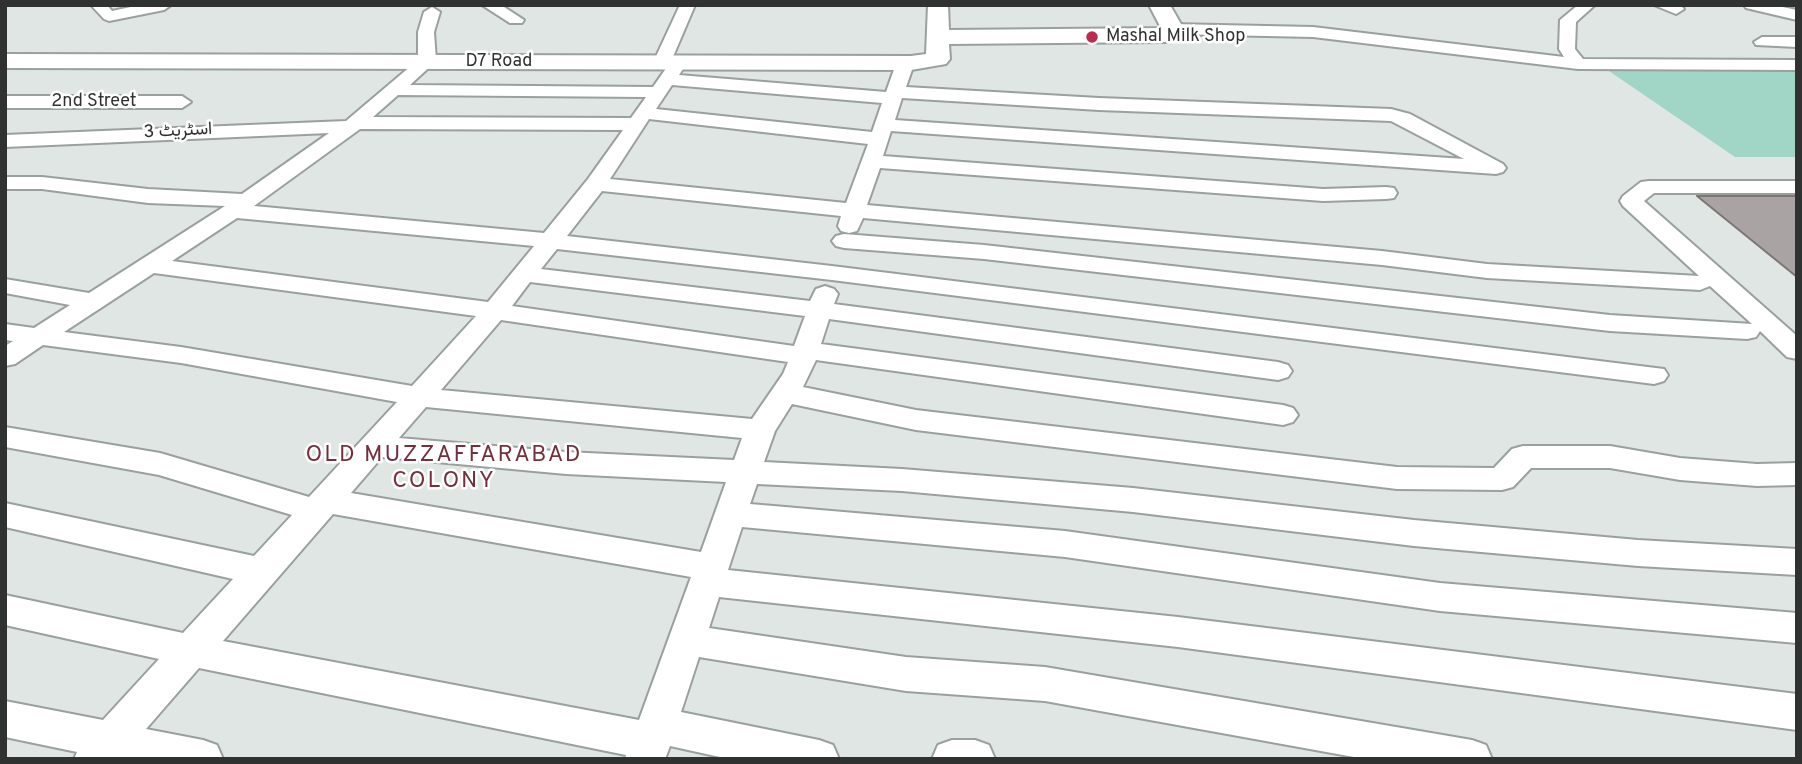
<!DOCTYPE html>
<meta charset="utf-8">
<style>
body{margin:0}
#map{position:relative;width:1802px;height:764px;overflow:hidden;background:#e0e6e4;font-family:Overpass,sans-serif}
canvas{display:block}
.frame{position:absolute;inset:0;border:7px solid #303231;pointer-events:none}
</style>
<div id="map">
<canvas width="1802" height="764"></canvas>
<div class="frame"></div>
</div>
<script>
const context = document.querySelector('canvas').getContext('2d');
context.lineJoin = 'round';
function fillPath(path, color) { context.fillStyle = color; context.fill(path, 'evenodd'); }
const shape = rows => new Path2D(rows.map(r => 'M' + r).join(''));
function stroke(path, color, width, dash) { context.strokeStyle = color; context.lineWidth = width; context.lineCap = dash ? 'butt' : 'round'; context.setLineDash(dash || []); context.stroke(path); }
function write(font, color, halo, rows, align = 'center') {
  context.font = font + ' Overpass,Vazirmatn,sans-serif'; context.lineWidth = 5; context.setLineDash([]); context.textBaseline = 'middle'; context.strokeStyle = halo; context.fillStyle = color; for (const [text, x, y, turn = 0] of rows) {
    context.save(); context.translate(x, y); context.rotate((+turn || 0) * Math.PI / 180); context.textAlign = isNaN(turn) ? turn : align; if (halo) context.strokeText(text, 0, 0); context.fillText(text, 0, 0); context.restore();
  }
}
fillPath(shape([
 [1606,69,1797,70,1797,157,1735,157]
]), '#a1d5c6');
const building = shape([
 [1697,196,1797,196,1797,277,1697,196]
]);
fillPath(building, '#aaa3a4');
stroke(building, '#7c7676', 2);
const street = shape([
 [91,5,107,5,112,11,140,5,171,5,164,10,109,21,104,19,91,5],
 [482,5,501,5,524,20,522,23,510,23,482,5],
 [680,5,695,5,672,59,684,59,687,63,679,75,886,92,896,64,905,59,914,64,906,87,1099,98,1391,109,1410,114,1503,164,1506,168,1503,172,1496,174,891,131,883,156,1323,189,1386,187,1394,188,1397,193,1394,198,1386,199,1323,201,880,168,867,205,1382,251,1487,264,1699,276,1623,206,1620,201,1623,196,1641,182,1649,181,1797,181,1797,193,1654,193,1644,201,1797,336,1797,359,1787,357,1760,331,1756,337,1747,339,1610,331,984,259,844,248,836,246,832,241,836,236,844,234,984,245,1610,315,1752,324,1710,286,1700,290,1487,278,1382,265,863,218,857,231,849,233,841,231,838,226,841,216,602,191,567,236,832,266,1664,369,1668,375,1664,381,1654,384,832,280,557,249,541,269,810,301,816,289,825,286,834,289,838,294,834,304,1278,362,1288,365,1292,371,1288,377,1278,380,829,319,821,344,1283,405,1293,408,1298,415,1293,422,1283,425,816,360,803,387,916,410,1397,467,1494,468,1512,449,1523,446,1610,446,1680,458,1757,464,1797,463,1797,485,1757,486,1680,480,1610,468,1531,468,1513,487,1502,490,1397,489,916,430,792,404,775,431,764,462,902,469,1133,488,1414,520,1638,540,1797,549,1797,575,1638,566,1414,546,1133,512,902,491,757,484,750,504,1065,531,1440,583,1797,613,1797,643,1440,611,1065,557,742,527,728,570,1178,617,1797,694,1797,730,1178,647,719,597,709,628,906,657,1045,667,1472,740,1486,745,1492,759,1365,759,1045,701,906,691,699,657,681,712,819,740,833,745,839,759,729,759,670,746,665,759,625,759,626,755,199,668,146,729,203,740,217,745,223,759,74,759,77,752,5,737,5,701,103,720,159,659,5,625,5,595,183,633,233,579,5,527,5,503,254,556,292,515,159,475,5,447,5,427,160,453,309,497,397,402,181,363,43,345,15,364,5,366,5,346,13,341,5,340,5,324,34,328,70,305,5,293,5,279,89,293,225,206,148,203,42,189,5,189,5,177,42,177,148,189,242,194,329,133,5,147,5,135,346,121,418,60,418,32,424,12,432,7,440,12,434,32,436,61,410,85,653,87,667,67,656,67,653,63,680,5],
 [672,85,882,103,872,132,656,109,672,85],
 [398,95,646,97,631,118,373,117,398,95],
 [902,98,1099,110,1391,121,1464,159,895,120,902,98],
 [649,119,868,144,846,203,610,179,649,119],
 [360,129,623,130,588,179,544,233,254,206,360,129],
 [237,218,534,246,488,302,172,261,237,218],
 [154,273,476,316,412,386,181,347,64,332,154,273],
 [530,282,805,316,794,346,512,306,530,282],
 [501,320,788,362,783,374,752,419,441,390,501,320],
 [426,407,742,438,734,460,566,452,399,438,426,407],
 [382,457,566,474,726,482,701,552,351,493,382,457],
 [333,514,691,577,639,720,223,641,333,514],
 [1578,5,1595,5,1576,22,1575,49,1583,59,1797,60,1797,70,1578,69,1313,37,1172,34,1164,29,1172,24,1313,27,1564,57,1559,49,1560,20,1578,5],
 [1654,5,1680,5,1684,9,1676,14,1654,5],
 [1744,5,1773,5,1797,10,1797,20,1746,8,1744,5],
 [1762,37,1797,37,1797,47,1756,45,1754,42,1762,37],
 [5,96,182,96,191,102,182,108,5,108,5,96],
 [952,740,975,740,989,745,995,759,932,759,938,745,952,740]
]);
const secondary = shape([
 [928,5,948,5,949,30,1161,28,1149,5,1170,5,1185,31,1182,36,1165,42,949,44,950,59,946,64,911,70,5,68,5,54,911,56,926,54,928,5]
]);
stroke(street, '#9aa09e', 4);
stroke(secondary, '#9aa09e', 4);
fillPath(street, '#fff');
fillPath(secondary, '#fff');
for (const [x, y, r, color] of [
 [1092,37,7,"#bc2b4f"]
]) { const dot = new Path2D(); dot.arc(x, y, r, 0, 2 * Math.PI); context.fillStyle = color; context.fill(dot); stroke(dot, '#fff', 2.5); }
write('18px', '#303231', '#fff', [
 ["Mashal Milk Shop",1106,37]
], 'left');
write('18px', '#303231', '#fff', [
 ["D7 Road",499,62],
 ["2nd Street",94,102],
 ["اسٹریٹ 3",178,132,-3]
]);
context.letterSpacing = '2px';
write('23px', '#752e3b', '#fff', [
 ["OLD MUZZAFFARABAD",444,456],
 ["COLONY",444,482]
]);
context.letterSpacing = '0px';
</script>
